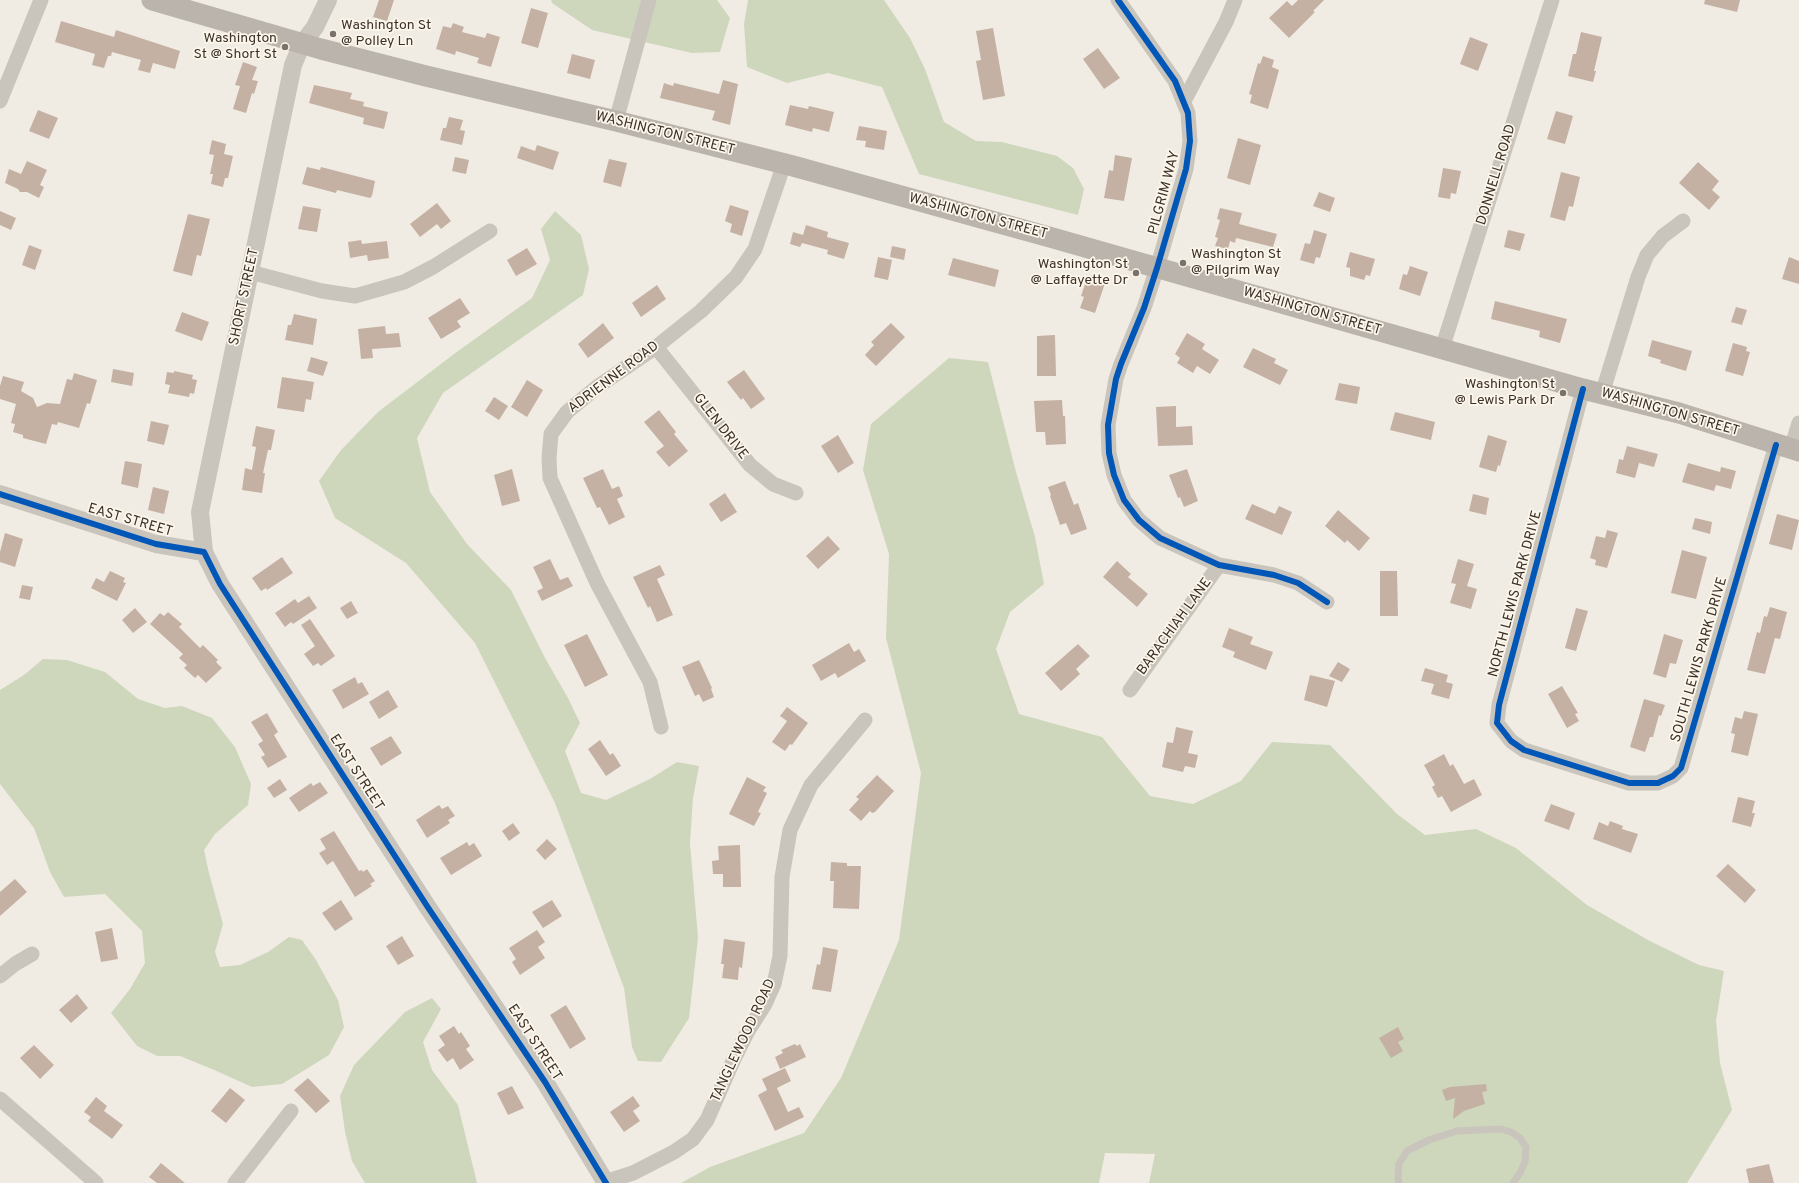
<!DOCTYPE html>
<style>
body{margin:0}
canvas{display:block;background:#f0ece3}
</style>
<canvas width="1799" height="1183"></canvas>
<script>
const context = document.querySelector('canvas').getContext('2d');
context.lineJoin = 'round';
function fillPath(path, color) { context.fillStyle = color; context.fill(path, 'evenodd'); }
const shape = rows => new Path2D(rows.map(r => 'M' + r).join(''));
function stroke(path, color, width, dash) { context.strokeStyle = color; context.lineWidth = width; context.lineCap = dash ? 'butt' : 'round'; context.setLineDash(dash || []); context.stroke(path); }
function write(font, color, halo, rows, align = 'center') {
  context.font = font + ' Overpass,sans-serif'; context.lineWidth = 3.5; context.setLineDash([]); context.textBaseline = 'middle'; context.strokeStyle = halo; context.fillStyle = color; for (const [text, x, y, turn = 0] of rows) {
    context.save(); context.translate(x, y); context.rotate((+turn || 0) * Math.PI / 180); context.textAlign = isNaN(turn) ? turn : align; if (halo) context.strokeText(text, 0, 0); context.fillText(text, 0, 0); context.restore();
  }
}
fillPath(shape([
 [551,0,717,0,730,18,720,52,692,53,592,30,552,3],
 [748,0,884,0,910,38,925,69,944,122,976,141,1002,142,1057,156,1073,168,1084,189,1078,215,919,174,882,87,828,73,787,83,747,67,744,24],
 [555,211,581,235,589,269,583,295,443,393,417,438,430,492,467,544,511,590,545,658,568,698,580,723,565,751,581,793,606,800,650,779,677,762,699,766,693,798,690,843,698,938,689,1018,661,1062,638,1061,632,1047,624,988,555,803,475,643,406,563,335,518,319,481,341,450,378,412,454,354,532,298,550,260,541,229],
 [949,358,988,362,1016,472,1035,537,1044,584,1010,612,996,649,1019,714,1102,737,1150,796,1193,804,1241,781,1272,742,1330,745,1397,814,1425,835,1476,829,1516,848,1587,905,1648,940,1699,965,1724,971,1716,1021,1720,1063,1732,1110,1687,1183,1149,1183,1155,1154,1105,1153,1099,1183,681,1183,710,1167,804,1133,841,1078,899,940,921,773,886,638,889,554,863,470,871,424],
 [43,659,67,660,105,672,138,699,165,708,182,706,212,718,235,747,251,784,248,805,215,834,204,850,209,873,223,924,215,952,220,967,240,965,268,952,289,937,302,940,316,960,338,1000,344,1027,329,1055,282,1084,252,1087,212,1069,180,1056,157,1056,137,1046,111,1013,130,989,145,963,142,931,105,894,64,897,50,872,34,828,0,784,0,690,24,675],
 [432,998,441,1009,423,1042,432,1070,458,1105,477,1183,365,1183,352,1161,345,1132,340,1096,354,1065,405,1012]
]), '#ced7bc');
fillPath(shape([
 [379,0,394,0,387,21,373,17],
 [1298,0,1324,0,1313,11,1315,12,1289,38,1269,18,1287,1,1292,6],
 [1705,0,1740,0,1737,12,1704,4],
 [531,8,548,13,538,48,521,43],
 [61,21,114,37,116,30,180,51,175,69,153,63,150,73,138,70,141,60,112,52,111,56,108,56,104,68,92,65,95,54,55,42],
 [453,23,464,27,462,32,485,38,487,33,500,37,491,67,477,63,479,58,456,51,455,55,436,49,443,26,451,28],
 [993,28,1005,96,983,100,976,61,981,60,976,31],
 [1581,32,1602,37,1594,71,1596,71,1593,82,1568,76,1573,54,1576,54],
 [1470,37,1488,44,1478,71,1460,64],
 [1098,48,1120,78,1104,89,1083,59],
 [572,54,595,60,590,79,567,73],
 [1263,56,1274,60,1272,67,1279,70,1268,109,1250,103,1252,95,1249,94,1258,63,1260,64],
 [243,62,257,67,252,80,258,81,254,94,252,93,246,113,233,109,240,86,235,85],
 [723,80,738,84,730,125,712,120,715,111,660,98,664,83,673,86,674,83,719,94],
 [314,85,352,93,350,99,364,102,363,106,388,112,384,129,363,124,364,118,309,103],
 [790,105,808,109,809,106,834,112,829,132,813,128,812,132,785,125],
 [38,110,58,118,49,139,29,131],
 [1556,111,1573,116,1565,144,1547,139],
 [449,117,463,120,460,130,465,131,462,145,440,140,443,128,446,128],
 [859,126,887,131,884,150,865,147,866,141,856,140],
 [1238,138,1261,145,1250,185,1227,178],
 [212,140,226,144,224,154,233,156,228,178,225,178,223,187,211,184,213,174,210,174,214,155,209,154],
 [537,145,559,152,553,170,517,158,521,146,535,151],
 [1115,155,1132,158,1124,201,1104,198,1109,170,1113,171],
 [455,157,469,160,466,174,452,171],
 [609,159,627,163,621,187,603,182],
 [27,161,47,170,40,185,44,187,39,198,27,192,20,192,18,189,5,183,9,169,21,174],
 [1698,162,1719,181,1712,190,1720,197,1709,210,1679,183],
 [307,167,320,170,321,167,375,181,372,196,370,198,337,190,336,193,302,184],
 [1443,168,1461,171,1456,194,1451,193,1450,199,1438,197],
 [1561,172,1580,177,1573,207,1569,206,1565,221,1550,217],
 [1319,192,1335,198,1330,212,1313,206],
 [437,203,451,221,441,229,437,224,420,237,410,224],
 [730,205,749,211,742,236,730,232,732,224,725,221],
 [303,206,321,209,317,232,298,229],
 [1220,208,1242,213,1239,224,1277,234,1273,247,1236,238,1235,243,1230,241,1228,249,1215,246,1218,238,1215,237,1220,220,1217,219],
 [0,211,16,218,11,230,0,225],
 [188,214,210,219,201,256,197,255,192,276,173,271],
 [806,225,828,232,827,237,849,243,844,259,827,254,828,250,802,243,800,247,790,244,793,232,803,235],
 [1314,230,1327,234,1320,258,1316,257,1314,264,1300,260,1305,243,1310,244],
 [1508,230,1525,234,1520,251,1504,247],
 [361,240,362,244,387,241,389,258,368,261,367,255,350,258,348,242],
 [29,245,42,250,35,270,22,265],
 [892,246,906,249,904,260,890,257],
 [527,248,537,264,516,276,507,260],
 [1350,252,1375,259,1370,276,1366,275,1364,280,1350,276,1350,268,1346,267],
 [878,257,892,260,888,280,874,277],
 [1789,257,1799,261,1799,284,1782,279],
 [953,258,999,270,995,287,948,275],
 [1410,266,1428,272,1420,296,1399,289,1403,274,1407,275],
 [1091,275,1106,280,1095,313,1080,308,1084,297,1081,296,1085,284,1088,285],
 [657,285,666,299,641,317,632,303],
 [460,298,470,313,457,321,461,327,441,339,428,318],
 [1495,301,1567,319,1560,343,1539,337,1540,331,1491,319],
 [1736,307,1747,310,1742,325,1731,322],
 [182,312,209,322,202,341,175,331],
 [294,314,317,319,313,345,285,340,288,325,291,325],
 [603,323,614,338,588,358,578,344],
 [891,323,905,337,876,366,865,355,874,345,871,342],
 [385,326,386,334,399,333,401,347,372,349,373,358,361,359,358,329],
 [1187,333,1205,344,1202,349,1219,360,1210,374,1197,366,1193,373,1177,363,1180,358,1175,354],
 [1055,335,1056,376,1037,376,1037,336],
 [1652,340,1692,351,1686,371,1660,363,1661,360,1648,356],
 [1733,343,1747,347,1746,351,1750,352,1743,376,1725,371],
 [1253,348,1276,359,1274,363,1288,370,1280,385,1243,367],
 [311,357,328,362,323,376,307,371],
 [113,369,134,373,132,386,111,382],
 [744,370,765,399,751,409,743,398,741,400,727,382],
 [174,371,193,375,192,379,197,380,194,394,190,393,189,397,168,393,170,385,165,384,167,372,174,373],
 [74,373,97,380,90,404,87,403,79,428,58,422,57,425,52,424,46,444,23,438,23,435,13,432,15,424,11,423,16,404,0,399,0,386,3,376,24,382,21,391,33,398,37,407,47,403,60,404,67,379,72,380],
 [282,377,314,382,311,400,306,399,304,412,277,408],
 [527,380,543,390,527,417,511,407],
 [1339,383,1360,387,1357,404,1335,400],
 [494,397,508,406,499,420,485,411],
 [1062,400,1063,416,1065,416,1066,444,1046,445,1045,432,1036,432,1034,401],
 [1176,406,1176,427,1192,426,1193,445,1158,446,1156,407],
 [659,410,676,432,674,434,688,451,669,467,656,452,664,446,644,422],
 [1395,412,1435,422,1431,440,1390,430],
 [151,421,169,425,164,445,147,441],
 [256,426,275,430,271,450,268,450,263,473,265,473,262,493,242,490,245,468,252,470,256,447,252,446],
 [838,435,854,463,838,473,821,446],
 [1488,435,1507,441,1500,466,1498,465,1496,472,1479,467],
 [1627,446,1658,454,1654,467,1639,463,1635,478,1616,473,1619,459,1623,460],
 [125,461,142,464,138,488,121,484],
 [1688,463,1720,472,1721,467,1736,471,1731,489,1716,485,1714,491,1682,482],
 [512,469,520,501,502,506,494,475],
 [603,469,612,489,619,486,623,496,617,499,625,517,609,525,600,507,597,508,583,478],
 [1187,469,1198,501,1184,507,1180,497,1178,498,1169,475],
 [1065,481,1074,505,1078,503,1087,529,1071,535,1066,523,1060,525,1050,496,1051,495,1048,487],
 [153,487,169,491,164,514,148,510],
 [725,493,737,512,721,522,709,504],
 [1473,494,1489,498,1486,515,1469,511],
 [1252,504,1275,514,1279,506,1292,512,1282,535,1245,519],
 [1338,510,1370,538,1359,551,1347,540,1345,543,1325,526],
 [1777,514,1799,520,1792,550,1769,544],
 [1695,518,1712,522,1710,534,1692,529],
 [1607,530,1618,533,1607,568,1595,565,1596,560,1590,558,1596,536,1605,538],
 [5,533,23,539,15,567,0,562,0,552],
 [828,536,840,549,818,569,806,556],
 [1682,550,1707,557,1696,599,1671,593],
 [282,557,293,573,267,590,266,588,261,591,252,578],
 [550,559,560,580,568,577,573,586,542,601,537,591,543,588,533,567],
 [1458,559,1474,564,1467,586,1477,589,1471,609,1450,603,1456,584,1451,583],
 [1117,561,1131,574,1128,577,1148,594,1137,607,1103,577],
 [660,565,665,575,657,579,673,615,657,622,650,606,648,608,633,577],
 [110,571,125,578,123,582,126,583,117,601,91,588,96,578,104,582],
 [1380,571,1397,571,1398,616,1380,616],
 [22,585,33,587,30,600,19,598],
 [309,596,317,608,293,624,291,622,285,627,275,613,295,599,298,603],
 [351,601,358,613,347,619,340,608],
 [1770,607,1787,612,1780,639,1775,638,1765,674,1747,670,1757,632,1760,633,1764,616,1767,617],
 [135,608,147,622,133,633,122,620],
 [1576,608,1588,611,1576,651,1565,648],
 [168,612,182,624,179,627,200,648,203,645,218,660,216,662,222,668,206,683,198,675,195,678,184,668,187,665,179,658,183,654,150,624,160,613,164,616],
 [310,619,335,656,321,666,318,663,313,666,304,654,315,646,301,625],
 [1229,628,1253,637,1250,644,1273,652,1266,670,1233,657,1235,652,1222,647],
 [587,634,608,675,585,687,564,645],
 [1664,634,1683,640,1676,664,1670,663,1666,678,1653,674],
 [849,643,854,652,859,649,866,661,838,678,835,673,821,681,812,665],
 [1078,644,1090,656,1076,669,1080,674,1061,691,1045,673],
 [699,660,712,688,711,689,714,697,703,702,699,694,695,696,682,667],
 [1338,662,1350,669,1342,682,1329,676],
 [1425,668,1448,675,1446,682,1453,684,1449,699,1431,694,1434,684,1421,681],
 [1310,675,1335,681,1327,707,1304,700],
 [355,677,358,684,362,682,369,694,343,709,332,690],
 [1562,686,1578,713,1575,714,1579,721,1567,728,1548,694],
 [388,690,398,707,379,719,369,702],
 [1644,699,1665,705,1661,716,1659,715,1653,737,1650,737,1645,752,1630,747],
 [787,707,808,723,792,745,790,744,785,751,772,742,787,721,780,716],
 [1744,711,1758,714,1748,756,1731,752,1735,734,1731,733,1735,717,1742,719],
 [267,713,278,732,274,735,287,757,268,768,261,757,265,755,258,744,263,741,251,722],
 [1176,727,1193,731,1188,753,1198,755,1195,768,1185,766,1183,772,1162,767,1167,742,1173,743],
 [391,736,402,753,381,766,370,748],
 [600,740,610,755,613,753,621,766,606,776,588,749],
 [1444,754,1450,766,1453,764,1464,784,1474,779,1482,795,1451,812,1442,796,1438,798,1432,787,1435,785,1424,765],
 [877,775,894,791,875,812,872,813,870,811,861,821,849,810,859,799,856,797],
 [747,777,766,787,763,791,767,793,758,812,761,813,754,826,729,814],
 [280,779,287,790,274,798,267,788],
 [320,782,328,793,299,812,289,798,311,783,313,786],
 [1738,797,1755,801,1752,813,1755,813,1751,827,1732,822],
 [1551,804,1575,813,1569,830,1544,821],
 [439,805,442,809,448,806,455,816,448,820,450,823,427,838,416,820],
 [1610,821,1623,826,1622,829,1638,834,1631,853,1593,839,1599,822,1608,826],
 [513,823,520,833,509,841,502,831],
 [334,831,359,871,362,870,363,872,367,869,375,881,370,884,372,886,355,897,333,861,327,865,319,853,326,849,320,839],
 [547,839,557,849,545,860,536,850],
 [467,842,469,846,474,843,482,856,451,875,440,858],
 [740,845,741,887,723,887,723,874,713,874,712,861,719,860,718,846],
 [831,862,847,863,847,866,861,866,859,909,833,908,834,881,830,881],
 [1728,864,1756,890,1745,903,1716,876],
 [15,879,27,892,0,916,0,892],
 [341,900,353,919,335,931,322,913],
 [552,900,562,916,543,928,532,912],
 [112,928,118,959,101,962,95,932],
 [537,930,545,942,538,947,545,958,520,975,512,962,516,959,509,948],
 [402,936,414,956,398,965,386,946],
 [724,939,745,942,742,968,739,967,738,980,722,978,724,964,721,964],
 [823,947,838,950,831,992,812,989,817,964,820,965],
 [77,994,88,1008,71,1023,59,1010],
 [566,1005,586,1039,570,1049,550,1015],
 [454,1026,459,1034,461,1032,470,1046,466,1049,474,1060,460,1070,453,1058,447,1062,438,1050,445,1045,439,1036],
 [1398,1027,1404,1039,1398,1042,1403,1051,1391,1058,1379,1038],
 [795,1044,797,1046,800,1044,806,1057,780,1069,775,1057,783,1053,781,1050],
 [34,1045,54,1065,40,1079,20,1058],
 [785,1068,791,1081,777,1088,788,1112,799,1107,804,1117,775,1131,758,1095,767,1090,762,1079],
 [308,1078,330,1101,316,1113,294,1090],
 [1486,1084,1487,1091,1482,1092,1485,1104,1464,1111,1453,1119,1455,1098,1446,1101,1442,1090,1450,1087],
 [512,1086,524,1108,508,1115,497,1093],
 [230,1088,245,1100,226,1123,211,1111],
 [633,1096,640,1106,633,1111,640,1121,624,1132,610,1112],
 [96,1097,107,1106,104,1111,123,1125,112,1139,88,1121,91,1117,84,1112],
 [161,1163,185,1183,157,1183,149,1177],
 [1769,1164,1774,1183,1749,1183,1746,1169]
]), '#c5b1a3');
stroke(shape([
 [1399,1183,1398,1177,1399,1164,1407,1151,1429,1140,1457,1131,1501,1129,1511,1132,1520,1138,1526,1147,1525,1162,1520,1173,1513,1183]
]), '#c9c4bc', 7);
stroke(shape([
 [1118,0,1175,81,1188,113,1190,141,1186,169,1157,268,1144,308,1121,364,1116,379,1108,425,1109,453,1114,475,1124,500,1139,520,1160,538,1219,565,1274,575,1298,583,1327,602],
 [0,101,41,0],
 [1184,101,1226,22,1235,0],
 [616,121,649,0],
 [250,272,322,291,355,296,404,282,433,267,490,231],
 [656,347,750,465,773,484,796,493],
 [1442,349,1552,0],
 [1583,389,1499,705,1497,723,1511,741,1524,750,1629,783,1658,783,1673,776,1681,768,1776,445],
 [1602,394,1638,277,1647,255,1663,236,1683,221],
 [1791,449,1799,423],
 [1130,690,1219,565],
 [661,727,650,682,597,583,550,478,549,458,551,434,567,412,597,387,656,347,701,311,736,277,755,249,784,164],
 [0,976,15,964,32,954],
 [0,1099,96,1183],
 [605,1182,633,1173,674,1152,693,1139,707,1120,734,1059,748,1031,765,1004,774,984,780,956,782,877,790,830,811,785,865,720],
 [235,1183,291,1111]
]), '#c9c4bc', 15);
stroke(shape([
 [0,494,156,544,204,552,220,584,427,906,545,1082,606,1183],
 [204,552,200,512,293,65,302,44,315,27,328,0]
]), '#c9c4bc', 18);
stroke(shape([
 [152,0,321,49,426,76,616,121,793,166,1053,238,1583,389,1679,413,1799,451]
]), '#bab4ac', 21);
stroke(shape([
 [1118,0,1175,81,1188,113,1190,141,1186,169,1157,268,1144,308,1121,364,1116,379,1108,425,1109,453,1114,475,1124,500,1139,520,1160,538,1219,565,1274,575,1298,583,1327,602],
 [1583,389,1499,705,1497,723,1511,741,1524,750,1629,783,1658,783,1673,776,1681,768,1776,445],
 [0,494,156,544,204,552,220,584,427,906,545,1082,606,1183]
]), '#0057b8', 6);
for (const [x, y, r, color] of [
 [333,34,4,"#7a726a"],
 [285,47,4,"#7a726a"],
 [1183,263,4,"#7a726a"],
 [1136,273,4,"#7a726a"],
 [1563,393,4,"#7a726a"]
]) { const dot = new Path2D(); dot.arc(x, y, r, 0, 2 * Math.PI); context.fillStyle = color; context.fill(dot); stroke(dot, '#fcf6eb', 1.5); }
write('14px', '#3b3129', '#fcf6eb', [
 ["Washington St",341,26,"left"],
 ["@ Polley Ln",341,42,"left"],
 ["Washington",277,39],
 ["St @ Short St",277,55],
 ["Washington St",1191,255,"left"],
 ["@ Pilgrim Way",1191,271,"left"],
 ["Washington St",1128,265],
 ["@ Laffayette Dr",1128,281],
 ["Washington St",1555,385],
 ["@ Lewis Park Dr",1555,401]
], 'right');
write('14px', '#3b3129', '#fcf6eb', [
 ["WASHINGTON STREET",665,134,14],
 ["DONNELL ROAD",1497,175,-73],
 ["PILGRIM WAY",1165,193,-75],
 ["WASHINGTON STREET",978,217,15],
 ["SHORT STREET",245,297,-78],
 ["WASHINGTON STREET",1312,312,16],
 ["ADRIENNE ROAD",614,378,-37],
 ["WASHINGTON STREET",1670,413,16],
 ["GLEN DRIVE",720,427,52],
 ["EAST STREET",130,521,16],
 ["NORTH LEWIS PARK DRIVE",1516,594,-75],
 ["BARACHIAH LANE",1175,627,-54],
 ["SOUTH LEWIS PARK DRIVE",1700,660,-74],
 ["EAST STREET",356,773,57],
 ["TANGLEWOOD ROAD",744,1041,-65],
 ["EAST STREET",534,1043,57]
]);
</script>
